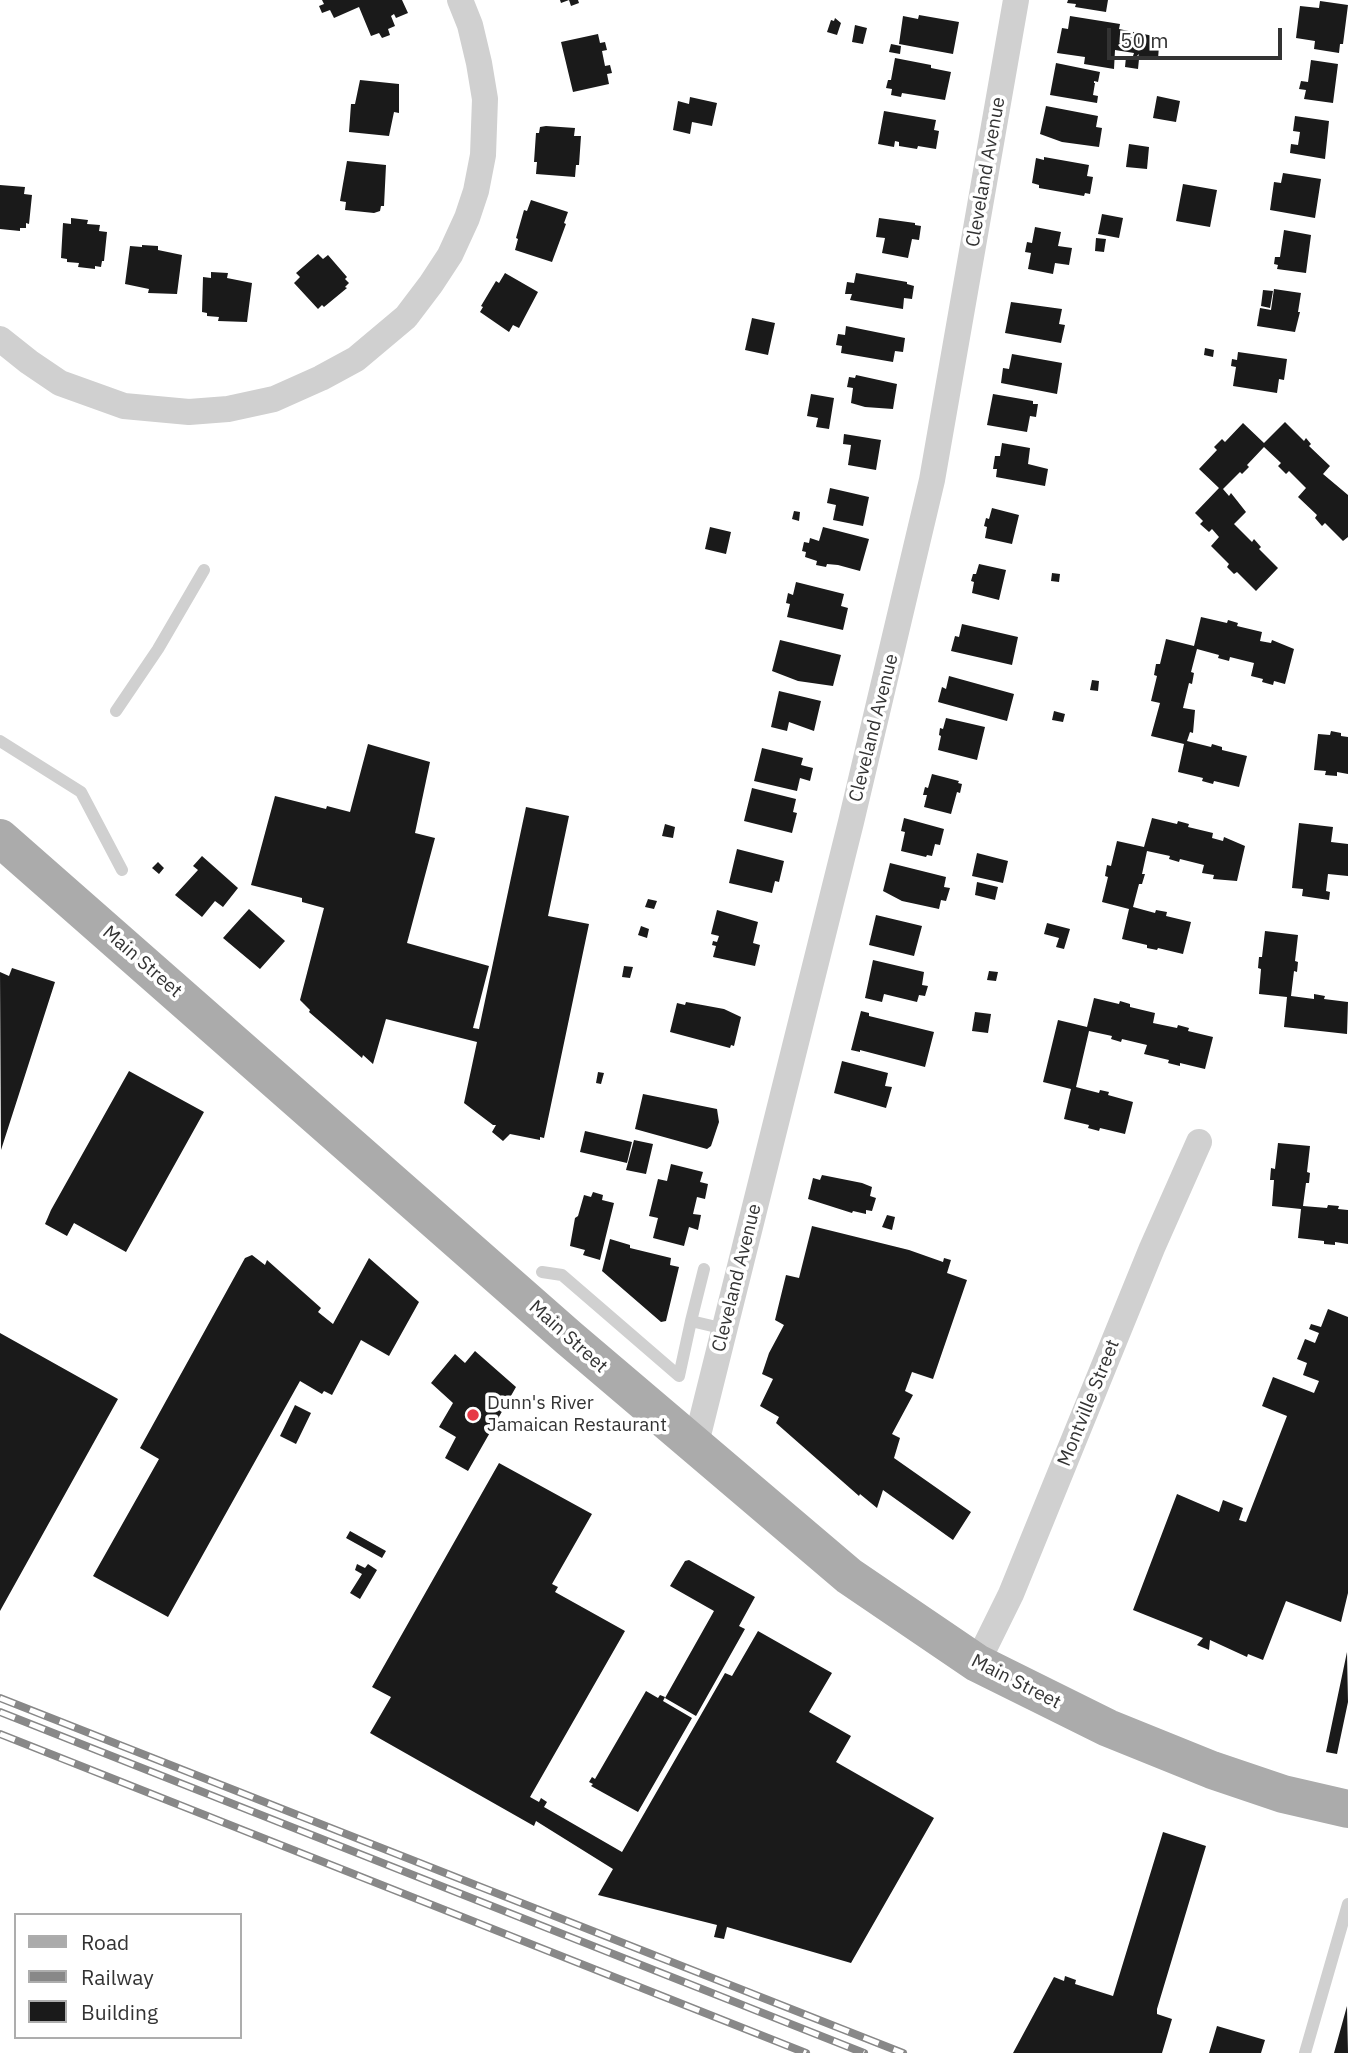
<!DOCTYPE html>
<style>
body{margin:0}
#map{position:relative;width:1348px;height:2053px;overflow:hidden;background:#fff;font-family:"IBM Plex Sans",sans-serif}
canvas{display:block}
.legend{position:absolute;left:14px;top:1913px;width:228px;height:126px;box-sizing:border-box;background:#fff;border:2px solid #adadad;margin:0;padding:9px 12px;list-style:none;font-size:21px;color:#333}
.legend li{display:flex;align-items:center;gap:14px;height:35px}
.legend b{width:35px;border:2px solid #adadad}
.scale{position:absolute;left:1107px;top:28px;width:175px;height:32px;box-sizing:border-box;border:4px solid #333;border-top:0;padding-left:9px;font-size:21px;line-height:24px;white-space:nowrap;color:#333;-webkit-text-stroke:5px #fff;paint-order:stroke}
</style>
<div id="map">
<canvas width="1348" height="2053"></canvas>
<ul class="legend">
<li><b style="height:9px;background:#ababab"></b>Road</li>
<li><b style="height:9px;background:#888"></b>Railway</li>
<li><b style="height:19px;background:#1a1a1a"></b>Building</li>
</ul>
<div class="scale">50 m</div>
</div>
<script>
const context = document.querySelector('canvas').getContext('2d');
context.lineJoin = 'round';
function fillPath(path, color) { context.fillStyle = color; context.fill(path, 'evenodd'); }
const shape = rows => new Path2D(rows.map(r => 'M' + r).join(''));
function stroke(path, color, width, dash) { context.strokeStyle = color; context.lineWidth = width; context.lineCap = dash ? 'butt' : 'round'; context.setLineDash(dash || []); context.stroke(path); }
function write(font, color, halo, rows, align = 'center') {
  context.font = font + ' "IBM Plex Sans",sans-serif'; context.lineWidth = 7; context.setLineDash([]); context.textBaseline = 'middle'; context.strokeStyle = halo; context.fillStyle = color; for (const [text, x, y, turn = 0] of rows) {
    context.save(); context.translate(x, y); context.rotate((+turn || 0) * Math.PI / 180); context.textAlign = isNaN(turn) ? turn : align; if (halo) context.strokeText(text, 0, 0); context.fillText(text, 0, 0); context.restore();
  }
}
fillPath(shape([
 [322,0,402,0,408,13,396,18,394,14,391,16,395,26,388,29,390,35,382,38,379,33,371,36,359,7,334,18,330,10,322,13,319,6,324,4],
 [560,0,578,0,579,3,571,6,569,0,561,3],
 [1068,0,1108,0,1106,12,1075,7,1076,4,1067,3],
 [1320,1,1348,5,1343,44,1340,44,1339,53,1314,49,1315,41,1296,38,1300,6,1319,8],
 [919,15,959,22,953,54,899,44,903,16,918,19],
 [1070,16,1120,24,1119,29,1168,39,1167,46,1159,45,1158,60,1138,57,1139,54,1137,56,1133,56,1134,53,1115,50,1114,69,1084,64,1085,57,1057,53,1062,28,1068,29],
 [835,18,841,23,837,35,827,32,831,20,834,21],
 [855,25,867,28,863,44,852,42],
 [598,34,600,43,605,42,607,50,602,51,605,66,610,65,612,73,607,74,609,84,573,92,561,42],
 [891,44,901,46,900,54,889,52],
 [1126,57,1139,59,1138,69,1125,67],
 [895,58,931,65,931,68,951,72,945,100,902,93,901,97,891,95,892,89,886,88,888,80,891,80],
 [1311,60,1338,64,1333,103,1304,99,1306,90,1299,89,1301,81,1308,82],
 [1056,63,1100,72,1098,82,1094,81,1094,83,1095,83,1093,95,1098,96,1097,103,1050,95],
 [360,80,399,84,399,113,394,112,389,136,349,132,351,104,355,104],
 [1157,96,1180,101,1176,122,1153,118],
 [690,97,717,103,712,126,692,122,690,134,673,130,678,101,689,104],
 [1046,106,1098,116,1096,127,1102,128,1099,147,1062,142,1040,134],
 [884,111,936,120,934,130,939,131,936,149,918,146,917,149,899,146,899,142,895,141,894,147,878,144],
 [1295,116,1329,121,1325,159,1290,153,1291,144,1298,145,1300,132,1293,131],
 [546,126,575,128,574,136,581,136,579,165,576,165,575,177,536,174,537,162,534,162,536,133,539,133,540,127],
 [1129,144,1149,147,1147,169,1126,167],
 [1044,157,1089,165,1087,176,1093,177,1090,194,1085,193,1084,196,1039,188,1039,185,1032,183,1036,158,1044,160],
 [347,161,386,165,384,206,381,206,380,211,374,213,345,210,346,202,340,201],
 [1283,173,1321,179,1315,218,1270,210,1274,182,1281,183],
 [1183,184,1217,190,1210,227,1176,221],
 [0,185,25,187,24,194,32,195,29,224,26,223,26,228,20,228,20,231,0,229],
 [531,200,568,212,564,223,566,224,552,262,515,250,518,239,516,238,524,210,527,211],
 [1102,214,1123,218,1119,238,1098,234],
 [71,218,88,220,87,224,100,225,99,231,107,232,104,261,102,261,101,267,95,266,95,269,78,267,79,263,67,262,67,259,61,258,63,223,71,224],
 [879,218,915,223,915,225,921,226,919,240,912,239,908,258,882,253,885,238,876,237],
 [1035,227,1061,232,1058,246,1072,248,1069,265,1055,263,1053,274,1028,269,1031,253,1025,252,1027,242,1032,243],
 [1284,230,1311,235,1306,273,1277,269,1278,265,1274,264,1275,257,1280,257],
 [1096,238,1106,239,1104,252,1095,251],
 [142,245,158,246,158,250,182,255,177,294,148,293,149,289,125,284,130,246,142,247],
 [318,254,323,259,328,255,347,277,345,279,349,283,345,287,347,288,324,307,322,305,318,309,294,283,300,277,296,273],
 [211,272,228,273,227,278,252,283,247,322,218,321,219,317,207,316,207,313,202,312,203,277,211,278],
 [505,273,538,292,519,328,513,325,509,332,480,312,483,307,481,306,496,281,499,283],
 [856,273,907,282,907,284,914,286,912,299,904,298,903,309,850,300,852,294,845,294,847,282,854,283],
 [1274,289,1301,293,1298,312,1300,312,1295,332,1257,326,1260,308,1271,310],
 [1263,290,1273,291,1270,308,1261,306],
 [1011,302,1062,309,1059,324,1065,325,1061,343,1005,333],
 [752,318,775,323,768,355,745,350],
 [846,326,905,338,903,352,895,351,893,362,841,353,842,346,836,345,838,334,845,335],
 [1205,348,1214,350,1213,357,1204,355],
 [1238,352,1287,359,1284,380,1279,379,1277,393,1233,386,1236,367,1231,366,1232,359,1237,360],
 [1012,354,1062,363,1057,394,1001,383,1003,368,1009,369],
 [856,375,897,384,893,409,865,407,851,403,853,388,847,387,849,377,855,378],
 [811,394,834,398,829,429,816,427,818,418,807,416],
 [993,394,1033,401,1033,404,1038,404,1036,417,1030,416,1027,432,987,425],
 [1285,422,1304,441,1306,438,1311,444,1309,446,1330,466,1323,474,1348,495,1348,537,1343,541,1325,523,1322,526,1315,518,1317,515,1298,497,1306,488,1289,471,1286,474,1278,466,1281,463,1264,447,1247,465,1249,467,1242,474,1240,472,1223,489,1229,496,1231,493,1246,512,1234,524,1252,542,1254,539,1261,547,1259,549,1278,568,1256,591,1237,572,1234,574,1227,567,1229,564,1211,546,1219,537,1212,529,1209,532,1200,524,1203,521,1195,513,1219,488,1199,469,1217,450,1214,447,1222,439,1225,442,1243,423,1264,443],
 [844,434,881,440,876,470,848,465,851,445,843,444],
 [1002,443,1030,448,1028,464,1048,469,1045,486,996,477,997,469,993,469,995,456,1000,456],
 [830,488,869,497,863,526,833,520,836,505,827,503],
 [992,508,1019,515,1012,544,985,538,987,527,984,526,986,518,989,519],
 [794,511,800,512,799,521,792,519],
 [710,527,731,532,726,554,705,549],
 [823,527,869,539,860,571,838,565,827,564,826,567,816,565,817,561,805,557,806,552,802,551,804,542,809,543,810,538,819,541],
 [979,564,1006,570,999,600,972,593,974,582,971,581,973,574,976,574],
 [1052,573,1060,574,1059,582,1051,581],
 [796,582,844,594,841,606,848,608,843,630,787,617,790,604,786,603,788,593,793,595],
 [1201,617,1227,623,1228,620,1238,623,1237,626,1262,632,1260,641,1271,643,1272,640,1294,649,1285,684,1274,681,1273,685,1262,682,1263,679,1251,676,1254,663,1230,657,1229,661,1218,658,1219,655,1197,649,1191,672,1194,673,1192,684,1189,683,1183,708,1195,710,1193,733,1190,732,1187,741,1211,747,1212,744,1222,747,1222,750,1247,756,1239,787,1214,781,1213,784,1202,781,1203,778,1178,772,1184,744,1151,736,1160,703,1151,701,1157,676,1154,675,1156,664,1160,664,1166,639,1194,646],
 [962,624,1018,637,1012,665,951,651,955,636,959,637],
 [780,640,841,655,833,686,798,681,772,671],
 [949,676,1014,694,1007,721,938,702,942,687,946,689],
 [1092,680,1099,681,1098,691,1090,690],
 [779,691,821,701,814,731,789,722,787,731,771,727],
 [1054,711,1065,714,1063,722,1052,720],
 [946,718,985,727,977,760,938,750,941,736,939,735,940,728,943,729],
 [1331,731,1341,733,1341,736,1348,737,1348,774,1337,772,1337,776,1325,775,1326,771,1314,770,1318,734,1330,735],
 [368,744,430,762,415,833,435,838,407,943,489,966,473,1028,479,1029,526,807,569,816,548,916,589,924,544,1138,540,1137,540,1140,510,1134,503,1141,492,1132,496,1125,493,1125,464,1103,477,1042,386,1019,373,1064,363,1055,362,1058,309,1012,310,1010,300,1000,324,908,302,902,302,898,251,885,275,796,326,809,327,806,350,812],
 [762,748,803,758,801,765,813,768,810,781,800,778,797,791,754,781],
 [932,774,959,781,958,783,962,784,960,793,957,792,951,814,924,807,927,795,923,795,925,787,928,788],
 [752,788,796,799,793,812,797,813,792,833,744,821],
 [904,818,944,829,940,845,935,844,932,856,927,855,926,857,901,851,905,832,901,831],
 [1152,818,1177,824,1178,821,1189,824,1188,827,1213,833,1212,838,1223,841,1224,837,1245,846,1237,881,1213,879,1214,875,1202,873,1204,865,1180,859,1179,862,1169,859,1170,856,1147,851,1142,874,1145,874,1142,884,1139,884,1133,907,1155,913,1156,910,1167,912,1166,916,1191,922,1183,954,1158,948,1157,950,1147,948,1147,945,1122,939,1129,909,1102,902,1108,877,1105,876,1107,865,1111,866,1117,841,1144,847],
 [1299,823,1333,827,1331,842,1348,844,1348,876,1328,874,1326,891,1330,892,1329,900,1302,896,1303,889,1292,888],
 [665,824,675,827,673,838,662,836],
 [737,849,784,861,779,882,775,881,772,893,729,883],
 [977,853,1008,861,1003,883,972,876],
 [202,856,238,888,223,907,215,901,202,917,175,895,198,870,193,866],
 [158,862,164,868,159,874,152,868],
 [890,863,946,877,944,887,950,888,946,901,941,900,939,909,902,901,883,891],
 [977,882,998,887,995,900,975,895],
 [648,899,657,901,654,909,645,907],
 [249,909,285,941,260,969,223,938],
 [717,910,758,922,753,943,760,945,755,966,713,957,716,946,712,945,713,941,717,942,719,936,711,934],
 [876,915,922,926,914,956,869,945],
 [1047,923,1070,929,1064,949,1056,947,1059,938,1044,934],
 [641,926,649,929,647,938,638,935],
 [1265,931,1298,935,1295,961,1298,962,1297,972,1294,971,1291,996,1314,999,1314,994,1325,996,1324,999,1348,1002,1347,1034,1284,1027,1287,997,1259,994,1261,969,1258,968,1259,957,1262,957],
 [873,960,924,972,922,985,928,986,925,996,919,995,917,1002,884,994,882,1002,865,998],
 [624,966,633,967,630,978,622,977],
 [12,968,55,982,1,1150,0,972,9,976],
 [989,971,998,972,996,981,987,980],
 [1094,998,1119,1004,1120,1001,1130,1004,1130,1007,1155,1013,1153,1023,1177,1028,1178,1025,1189,1028,1188,1031,1213,1037,1205,1069,1180,1063,1180,1066,1168,1063,1169,1060,1144,1054,1147,1045,1122,1039,1121,1042,1111,1039,1112,1036,1089,1031,1076,1087,1099,1093,1100,1090,1109,1092,1108,1095,1133,1102,1125,1134,1100,1128,1099,1131,1088,1128,1089,1125,1064,1119,1071,1089,1043,1082,1058,1020,1087,1027],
 [686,1002,724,1009,741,1017,734,1046,731,1045,730,1048,670,1032,677,1003,685,1005],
 [861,1011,869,1013,869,1016,934,1032,925,1067,860,1050,860,1052,851,1050],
 [975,1012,991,1014,988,1033,972,1031],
 [842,1061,888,1073,885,1086,892,1087,886,1108,834,1093],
 [129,1071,204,1112,126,1252,74,1223,67,1236,45,1224,51,1210],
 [598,1072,604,1073,601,1084,596,1083],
 [643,1094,717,1109,719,1122,711,1146,707,1149,635,1129],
 [585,1131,632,1142,627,1163,580,1152],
 [634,1140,653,1144,646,1174,626,1170],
 [1278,1143,1310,1146,1307,1172,1310,1173,1309,1183,1306,1183,1303,1206,1327,1208,1328,1205,1339,1206,1338,1209,1348,1210,1348,1244,1335,1242,1335,1245,1324,1244,1324,1241,1298,1238,1301,1209,1272,1206,1274,1180,1270,1180,1271,1168,1275,1169],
 [671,1164,703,1172,700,1182,708,1184,705,1199,697,1197,693,1214,701,1215,698,1230,689,1227,684,1246,653,1238,658,1218,649,1216,658,1179,667,1181],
 [822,1175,862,1183,872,1187,870,1196,876,1198,872,1211,866,1210,866,1214,853,1211,852,1213,808,1199,813,1178,820,1180],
 [593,1192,603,1195,602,1200,614,1203,600,1260,583,1255,585,1250,570,1246,575,1218,578,1216,584,1195,591,1197],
 [887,1215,895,1217,892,1230,882,1227],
 [812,1226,909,1250,943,1262,944,1258,951,1260,947,1273,967,1280,933,1379,912,1372,905,1391,913,1395,892,1434,900,1438,894,1458,971,1512,953,1540,883,1490,877,1508,860,1494,859,1496,776,1423,779,1417,760,1406,773,1379,762,1374,769,1353,784,1325,775,1320,786,1275,799,1278],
 [610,1239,630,1245,630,1248,671,1258,670,1265,679,1267,666,1321,661,1322,602,1271],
 [252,1255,265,1265,267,1260,321,1308,318,1312,333,1324,369,1258,419,1302,389,1356,361,1340,332,1395,324,1391,322,1394,300,1381,168,1617,93,1576,159,1459,140,1448,245,1258],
 [1328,1309,1348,1317,1348,1593,1341,1622,1286,1601,1263,1660,1248,1654,1247,1657,1210,1640,1209,1650,1197,1645,1203,1638,1133,1610,1177,1494,1219,1512,1223,1500,1243,1508,1239,1520,1246,1522,1287,1416,1262,1406,1273,1377,1314,1393,1319,1381,1303,1375,1307,1363,1297,1359,1305,1339,1315,1343,1319,1333,1309,1329,1311,1324,1321,1327],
 [0,1333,118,1399,0,1611],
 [475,1351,516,1387,468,1471,445,1458,456,1437,439,1427,453,1403,431,1383,455,1354,465,1363],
 [295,1405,311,1413,296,1444,280,1436],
 [499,1463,592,1514,552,1584,558,1587,555,1592,625,1631,530,1797,539,1802,541,1798,547,1802,544,1807,622,1852,725,1673,732,1676,758,1631,832,1673,809,1712,851,1736,836,1762,934,1818,851,1963,727,1927,724,1939,714,1937,717,1925,598,1895,613,1869,536,1821,534,1826,370,1733,391,1697,372,1687],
 [350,1531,386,1551,382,1558,346,1538],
 [689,1560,755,1597,739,1626,745,1629,696,1716,665,1698,714,1611,670,1586,685,1561],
 [357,1564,365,1568,368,1564,377,1570,360,1599,350,1593,362,1574,355,1570],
 [1347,1652,1348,1702,1337,1754,1326,1752],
 [646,1691,658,1698,660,1695,665,1697,663,1701,692,1718,638,1812,591,1786,593,1784,589,1782,592,1777,595,1779],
 [1163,1832,1206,1846,1157,2009,1157,2014,1172,2019,1162,2053,1013,2053,1054,1977,1064,1981,1065,1976,1076,1980,1075,1984,1113,1996],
 [1347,2006,1348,2053,1334,2053],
 [1217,2026,1265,2040,1261,2053,1209,2053]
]), '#1a1a1a');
stroke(shape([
 [116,711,158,649,204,570],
 [0,741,81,792,122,870],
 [542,1272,562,1275,679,1376,691,1321,725,1329],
 [691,1321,704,1269],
 [1305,2053,1348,1904]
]), '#d0d0d0', 12);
stroke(shape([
 [0,339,29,362,60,383,124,406,189,412,228,409,274,399,321,378,356,359,406,317,431,284,450,255,467,218,476,191,483,155,485,99,479,63,470,25,460,0],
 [695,1447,851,822,932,480,1016,0],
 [977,1663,1011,1594,1152,1248,1199,1142]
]), '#d0d0d0', 26);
stroke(shape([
 [0,838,569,1338,849,1576,977,1663,1108,1728,1212,1770,1283,1794,1348,1809]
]), '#ababab', 38);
const rail = shape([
 [0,1698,903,2053],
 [0,1712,864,2053],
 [0,1734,806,2053]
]);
stroke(rail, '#888', 8);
stroke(rail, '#fff', 5, [16]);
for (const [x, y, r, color] of [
 [473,1415,7,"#e63946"]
]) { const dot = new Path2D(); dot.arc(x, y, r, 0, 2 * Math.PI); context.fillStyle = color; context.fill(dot); stroke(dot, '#fff', 2.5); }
write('19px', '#333', '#fff', [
 ["Cleveland Avenue",986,172,-80],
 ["Cleveland Avenue",874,728,-76],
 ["Main Street",142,962,41],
 ["Cleveland Avenue",737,1278,-76],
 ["Main Street",568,1337,42],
 ["Montville Street",1089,1403,-68],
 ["Main Street",1016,1682,27]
]);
write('19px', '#333', '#fff', [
 ["Dunn's River",487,1404],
 ["Jamaican Restaurant",487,1426]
], 'left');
</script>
